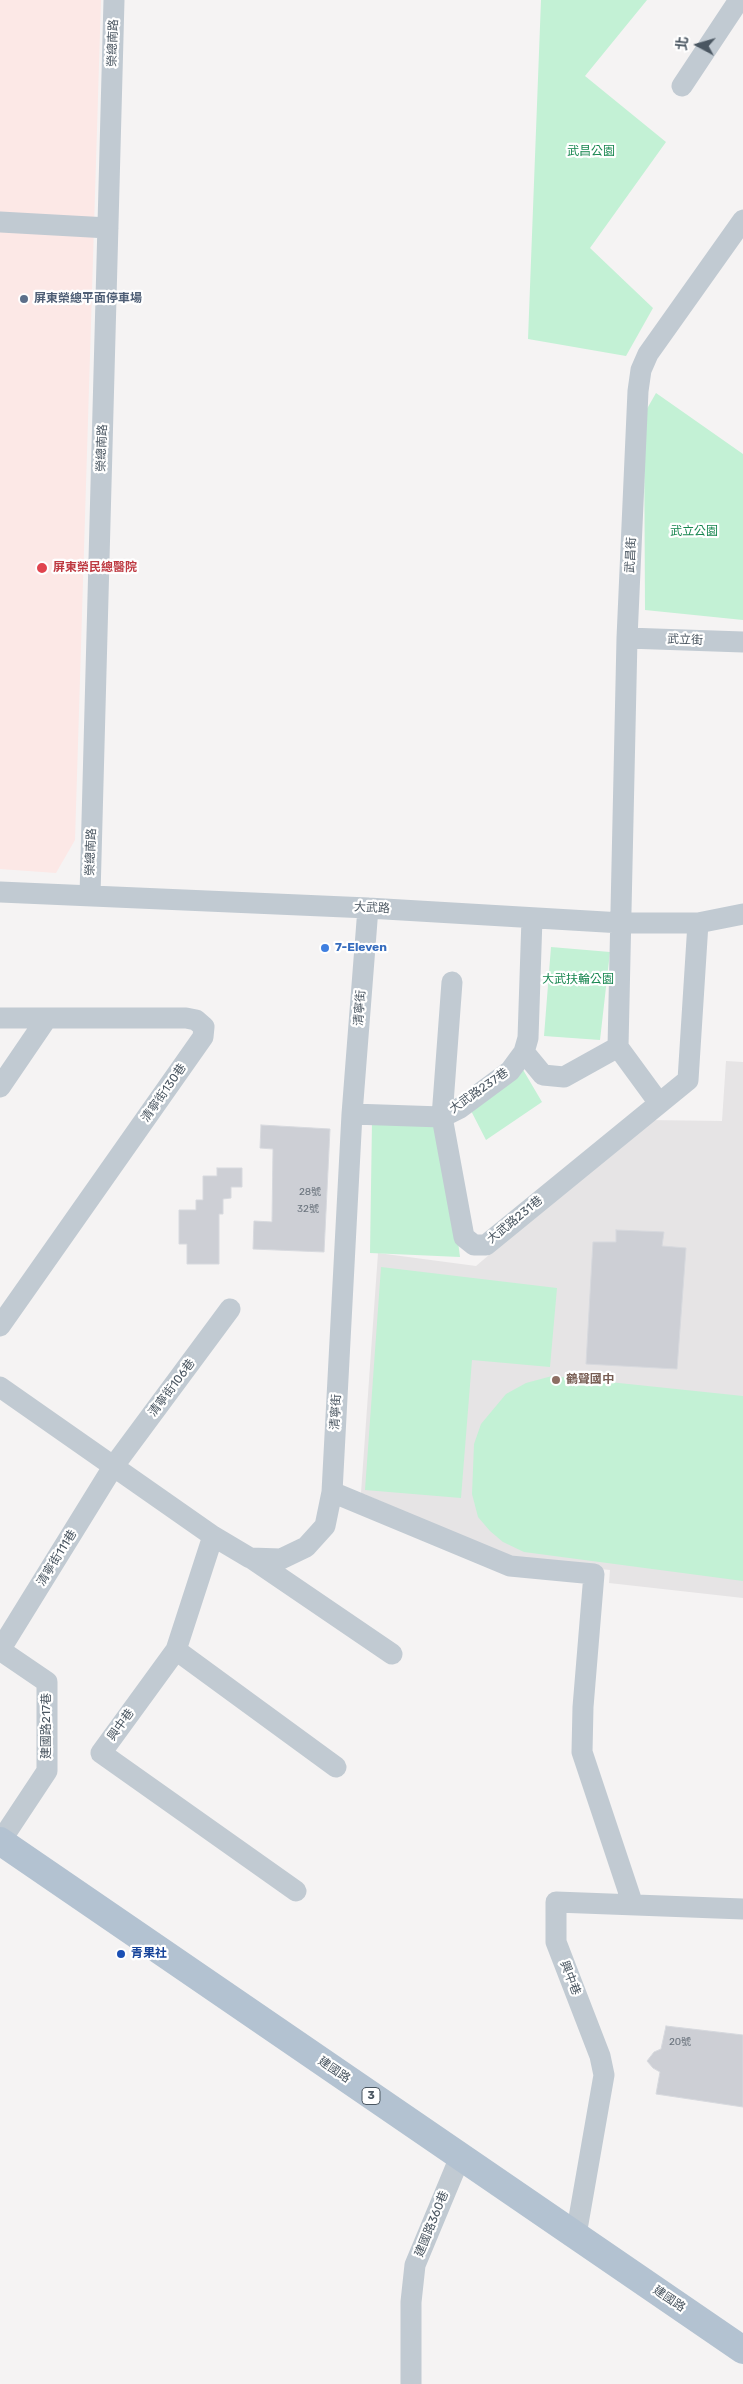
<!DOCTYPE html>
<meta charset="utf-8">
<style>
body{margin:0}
#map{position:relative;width:743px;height:2384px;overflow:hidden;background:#f5f3f3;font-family:Rubik,"Noto Sans TC",sans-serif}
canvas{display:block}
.north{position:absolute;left:673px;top:20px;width:50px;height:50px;-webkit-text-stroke:4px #fff;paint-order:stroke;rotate:276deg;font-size:14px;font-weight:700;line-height:20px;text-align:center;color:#4a5661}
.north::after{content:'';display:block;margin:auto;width:18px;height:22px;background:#4a5661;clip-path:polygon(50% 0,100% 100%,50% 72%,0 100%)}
</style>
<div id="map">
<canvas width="743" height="2384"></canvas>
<div class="north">北</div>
</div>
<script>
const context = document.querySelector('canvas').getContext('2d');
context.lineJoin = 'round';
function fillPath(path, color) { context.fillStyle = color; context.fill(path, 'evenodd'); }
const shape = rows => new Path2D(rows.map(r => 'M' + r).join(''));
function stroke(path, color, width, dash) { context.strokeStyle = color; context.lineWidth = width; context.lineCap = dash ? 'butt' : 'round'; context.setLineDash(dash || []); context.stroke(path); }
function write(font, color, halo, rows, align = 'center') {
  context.font = font + ' Rubik,"Noto Sans TC",sans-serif'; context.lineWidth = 4.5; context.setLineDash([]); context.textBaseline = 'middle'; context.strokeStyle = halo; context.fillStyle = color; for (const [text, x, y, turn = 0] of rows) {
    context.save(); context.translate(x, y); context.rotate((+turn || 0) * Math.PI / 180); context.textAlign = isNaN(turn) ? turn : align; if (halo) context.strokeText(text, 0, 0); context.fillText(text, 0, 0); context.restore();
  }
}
fillPath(shape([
 [726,1061,743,1062,743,1598,609,1583,610,1570,518,1560,361,1493,378,1253,476,1266,648,1120,722,1121]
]), '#e6e4e5');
fillPath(shape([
 [0,0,101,0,75,840,56,873,0,869]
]), '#fce8e6');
fillPath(shape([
 [541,0,647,0,585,76,666,142,590,248,653,308,626,356,528,339],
 [656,393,743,454,743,620,645,610,644,414],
 [551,947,610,952,600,1040,544,1036],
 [522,1068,542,1102,486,1140,467,1103],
 [372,1121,437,1127,449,1171,460,1257,370,1253],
 [381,1267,557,1288,550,1367,472,1360,461,1498,365,1490],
 [552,1376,743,1396,743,1581,524,1552,503,1542,490,1531,478,1517,472,1494,474,1444,481,1424,506,1394,526,1383]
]), '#c3f1d5');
const building = shape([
 [261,1125,330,1129,324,1252,253,1249,254,1221,272,1222,273,1149,260,1148,261,1125],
 [217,1168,242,1168,242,1187,231,1187,231,1198,223,1199,223,1214,219,1214,219,1264,187,1264,187,1244,179,1244,179,1210,196,1210,196,1200,203,1200,203,1176,217,1176,217,1168],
 [616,1230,664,1232,662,1246,686,1248,677,1369,586,1364,593,1242,616,1242,616,1230],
 [666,2026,743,2035,743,2107,656,2094,660,2072,653,2068,647,2061,654,2052,661,2049,666,2026]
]);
fillPath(building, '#cdcfd5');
stroke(building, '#d7d9de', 1);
stroke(shape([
 [682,86,739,0],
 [0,222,108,228],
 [627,638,743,642],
 [0,892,368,908,622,923,698,923,743,914],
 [90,895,114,0],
 [452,982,442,1117,464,1237,474,1245,486,1245,688,1080,698,923],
 [0,1018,186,1018,196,1020,204,1027,203,1037,0,1326],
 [524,1052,543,1075,564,1077,618,1047],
 [0,1087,47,1018],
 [659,1103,618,1047,627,638,638,391,641,370,648,354,743,220],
 [352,1114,442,1117,460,1108,510,1071,524,1052,528,1038,532,918],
 [0,1387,213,1536,250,1558,281,1559,306,1547,325,1526,332,1492,352,1114,368,908],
 [332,1492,510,1566,594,1574,583,1707,582,1752,633,1905],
 [213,1536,176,1650,101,1753,296,1891],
 [251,1558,392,1654],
 [0,1650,113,1467,230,1309],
 [0,1650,47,1682,47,1771,0,1842],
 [176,1650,336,1767],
 [576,2235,604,2075,600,2056,556,1942,556,1902,743,1909],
 [411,2384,411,2302,415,2265,460,2157]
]), '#c1cad2', 21);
stroke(shape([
 [0,1841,743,2350]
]), '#b3c2d1', 28);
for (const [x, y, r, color] of [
 [24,299,5,"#5c6f8a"],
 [42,568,6,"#e0444e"],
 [325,948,5,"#3f7fe0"],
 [556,1380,5,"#8d6e63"],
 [121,1954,5,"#1a4fb4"]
]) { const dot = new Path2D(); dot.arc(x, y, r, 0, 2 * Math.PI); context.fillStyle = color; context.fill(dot); stroke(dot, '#fff', 2); }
write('10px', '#6b747e', null, [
 ["28號",310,1192],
 ["32號",308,1209],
 ["20號",680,2042]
]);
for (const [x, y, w] of [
 [371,2096,18]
]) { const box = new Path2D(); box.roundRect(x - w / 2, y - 8.5, w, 17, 4); context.fillStyle = '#fff'; context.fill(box); stroke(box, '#4a5661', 1); }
write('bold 11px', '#4a5661', null, [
 ["3",371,2096]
]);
write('12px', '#4a5661', '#fff', [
 ["榮總南路",113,43,-88],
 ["榮總南路",102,448,-88],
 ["武昌街",631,555,-87],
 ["武立街",685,640,2],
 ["榮總南路",91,852,-88],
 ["大武路",372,908,3],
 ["清寧街",360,1008,-86],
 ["大武路237巷",479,1091,-35],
 ["清寧街130巷",164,1093,-55],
 ["大武路231巷",515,1220,-39],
 ["清寧街106巷",172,1388,-53],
 ["清寧街",336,1412,-87],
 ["清寧街111巷",57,1558,-58],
 ["興中巷",121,1725,-54],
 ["建國路217巷",47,1726,-90],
 ["興中巷",570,1978,69],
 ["建國路",334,2070,34],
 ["建國路360巷",432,2224,-68],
 ["建國路",669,2299,34]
]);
write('12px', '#17864f', '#fff', [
 ["武昌公園",591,152],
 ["武立公園",694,532],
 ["大武扶輪公園",578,980]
]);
write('bold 12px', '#4e5e75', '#fff', [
 ["屏東榮總平面停車場",34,299]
], 'left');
write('bold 12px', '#be3a42', '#fff', [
 ["屏東榮民總醫院",53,568]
], 'left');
write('bold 12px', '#366cbe', '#fff', [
 ["7-Eleven",335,948]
], 'left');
write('bold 12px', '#785e54', '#fff', [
 ["鶴聲國中",566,1380]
], 'left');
write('bold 12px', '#164399', '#fff', [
 ["青果社",131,1954]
], 'left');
</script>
